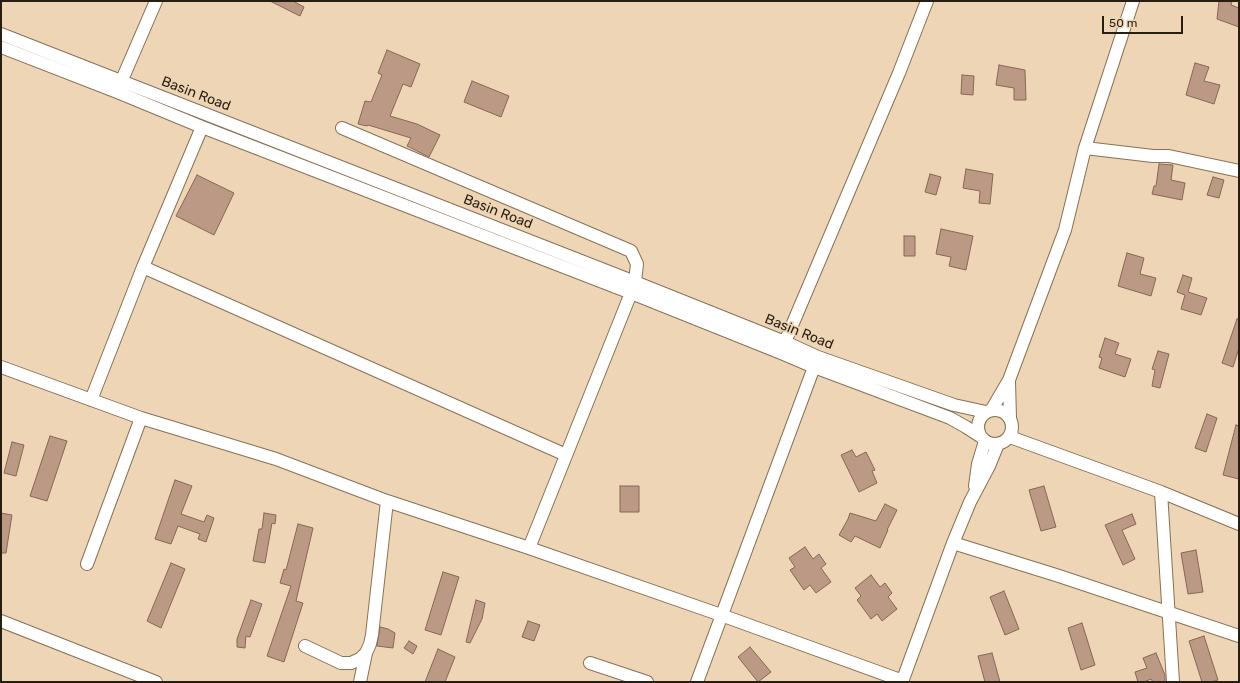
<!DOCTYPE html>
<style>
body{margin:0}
#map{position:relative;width:1240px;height:683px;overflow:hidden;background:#eed5b6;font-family:Rubik,sans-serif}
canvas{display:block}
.frame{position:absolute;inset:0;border:2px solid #271e12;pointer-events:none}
.scale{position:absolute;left:1102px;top:16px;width:81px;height:18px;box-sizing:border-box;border:2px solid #271e12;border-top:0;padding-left:5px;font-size:12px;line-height:14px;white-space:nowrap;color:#271e12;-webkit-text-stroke:3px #eed5b6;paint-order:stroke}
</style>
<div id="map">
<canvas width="1240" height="683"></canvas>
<div class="frame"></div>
<div class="scale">50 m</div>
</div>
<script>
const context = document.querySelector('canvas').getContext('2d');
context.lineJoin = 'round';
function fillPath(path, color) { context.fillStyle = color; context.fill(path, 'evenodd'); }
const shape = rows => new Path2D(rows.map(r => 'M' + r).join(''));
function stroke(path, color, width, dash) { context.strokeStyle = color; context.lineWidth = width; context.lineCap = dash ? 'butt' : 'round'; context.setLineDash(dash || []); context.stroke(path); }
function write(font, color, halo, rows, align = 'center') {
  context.font = font + ' Rubik,sans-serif'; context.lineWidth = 3.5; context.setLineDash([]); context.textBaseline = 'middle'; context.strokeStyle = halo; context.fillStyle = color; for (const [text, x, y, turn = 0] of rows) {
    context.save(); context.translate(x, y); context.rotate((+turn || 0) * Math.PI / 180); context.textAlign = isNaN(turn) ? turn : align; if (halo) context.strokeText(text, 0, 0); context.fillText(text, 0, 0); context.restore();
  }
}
const building = shape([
 [270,1,293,1,304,7,300,16,270,1],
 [1219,1,1232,1,1231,5,1239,8,1239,27,1217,19,1219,1],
 [387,50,420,64,411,87,403,84,390,116,417,124,440,135,429,157,407,146,411,138,368,125,367,126,358,124,365,101,371,102,382,75,378,73,387,50],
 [1195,63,1209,67,1204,81,1220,85,1214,104,1186,95,1195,63],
 [999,65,1025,70,1026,100,1014,100,1014,88,996,85,999,65],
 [962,75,974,76,973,95,961,94,962,75],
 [472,81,509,96,501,117,464,102,472,81],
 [1159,164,1173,165,1171,180,1185,183,1182,200,1152,194,1154,186,1156,186,1159,164],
 [966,169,993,174,990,204,979,203,980,191,963,188,966,169],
 [930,174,941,177,936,195,925,192,930,174],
 [197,175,234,193,214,235,176,216,197,175],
 [1213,177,1224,180,1219,198,1207,195,1213,177],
 [941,229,973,236,966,270,949,266,951,257,936,254,941,229],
 [904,236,915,236,915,256,904,256,904,236],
 [1127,253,1144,258,1140,274,1156,278,1151,296,1118,286,1127,253],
 [1183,275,1192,278,1188,292,1207,298,1201,315,1181,309,1185,295,1177,292,1183,275],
 [1237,319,1239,319,1239,348,1233,367,1222,363,1237,319],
 [1105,338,1119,343,1115,354,1131,359,1125,377,1099,368,1102,358,1099,357,1105,338],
 [1158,351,1169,354,1160,388,1152,386,1155,370,1152,369,1158,351],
 [1207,414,1217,418,1206,452,1195,448,1207,414],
 [1236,425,1239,426,1239,479,1223,475,1236,425],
 [50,436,67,441,47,501,30,496,50,436],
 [12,442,24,445,16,476,4,473,12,442],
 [852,450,856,457,866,452,875,470,872,471,877,483,859,492,841,455,852,450],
 [175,480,192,486,181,514,204,522,207,515,214,518,206,542,198,539,200,534,178,526,171,544,155,539,175,480],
 [620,486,639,486,639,512,620,512,620,486],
 [1044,486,1056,527,1041,531,1029,490,1044,486],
 [885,504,897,510,887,530,888,530,880,548,855,536,851,542,839,535,848,519,850,513,876,521,885,504],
 [1,513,12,515,6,553,1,553,1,513],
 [264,513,276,515,275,524,272,523,265,563,253,561,259,529,262,529,264,513],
 [1132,514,1136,524,1122,530,1135,559,1123,565,1105,525,1132,514],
 [298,524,313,528,296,601,303,603,284,662,267,656,291,586,280,583,284,569,286,570,298,524],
 [805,547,813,559,819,554,826,564,821,568,831,582,816,593,810,585,804,590,790,570,795,567,789,558,805,547],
 [1196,550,1203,592,1188,594,1181,553,1196,550],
 [171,563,185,569,161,628,147,621,171,563],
 [443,572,459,577,441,635,425,630,443,572],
 [871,575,880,587,885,583,892,593,888,597,897,609,882,621,877,614,871,619,857,600,861,596,855,588,871,575],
 [1004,591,1019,629,1005,635,990,597,1004,591],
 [251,600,262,604,250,637,246,636,245,648,237,647,237,639,251,600],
 [476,600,485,603,482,619,470,643,466,642,476,600],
 [528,621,540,625,534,641,522,637,528,621],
 [1082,623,1095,665,1081,670,1068,628,1082,623],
 [380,627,388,629,395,633,393,648,377,646,380,627],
 [1204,636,1218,680,1211,682,1202,682,1189,641,1204,636],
 [409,641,417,646,413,654,404,648,409,641],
 [750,647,771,672,758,682,738,657,750,647],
 [438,649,455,657,445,682,425,682,438,649],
 [992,653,1000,682,985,682,978,656,992,653],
 [1156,653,1165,675,1165,682,1153,682,1151,679,1144,682,1138,682,1135,672,1147,668,1143,658,1156,653]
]);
fillPath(building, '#bb9984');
stroke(building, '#876754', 1);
const minor = shape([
 [1,34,635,282,785,342,818,357,954,405,986,412],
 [1,47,117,92,202,127,631,293,781,353,814,367,950,418,966,427,980,436],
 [118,89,156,1],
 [342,128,631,251,637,264,635,282],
 [1085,148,1153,156,1169,156,1239,171],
 [143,267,566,455],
 [785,342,899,73,927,1],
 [1,367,141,418,276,459,387,501,529,548,721,615,903,681],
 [1009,381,1010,418],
 [91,400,143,267,202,127],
 [992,409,1009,380,1065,230,1085,148,1133,1],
 '978 427a17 17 0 1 1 34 0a17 17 0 1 1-34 0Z',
 [1010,437,1161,492,1239,524],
 [975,486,978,464,985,441],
 [1161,492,1173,682],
 [953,543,1059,576,1239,636],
 [529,548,631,293],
 [87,564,141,418],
 [1,621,156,682],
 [305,646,341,663,351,663,360,659,366,653,370,644,372,635,387,501],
 [590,663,647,682],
 [360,682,366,653],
 [697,682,814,367],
 [902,682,953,543,970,502,989,466,998,444]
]);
stroke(minor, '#887154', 14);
stroke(minor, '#fff', 12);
write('14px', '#271e12', '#eed5b6', [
 ["Basin Road",196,94,21],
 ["Basin Road",498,212,21],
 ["Basin Road",799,332,22]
]);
</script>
